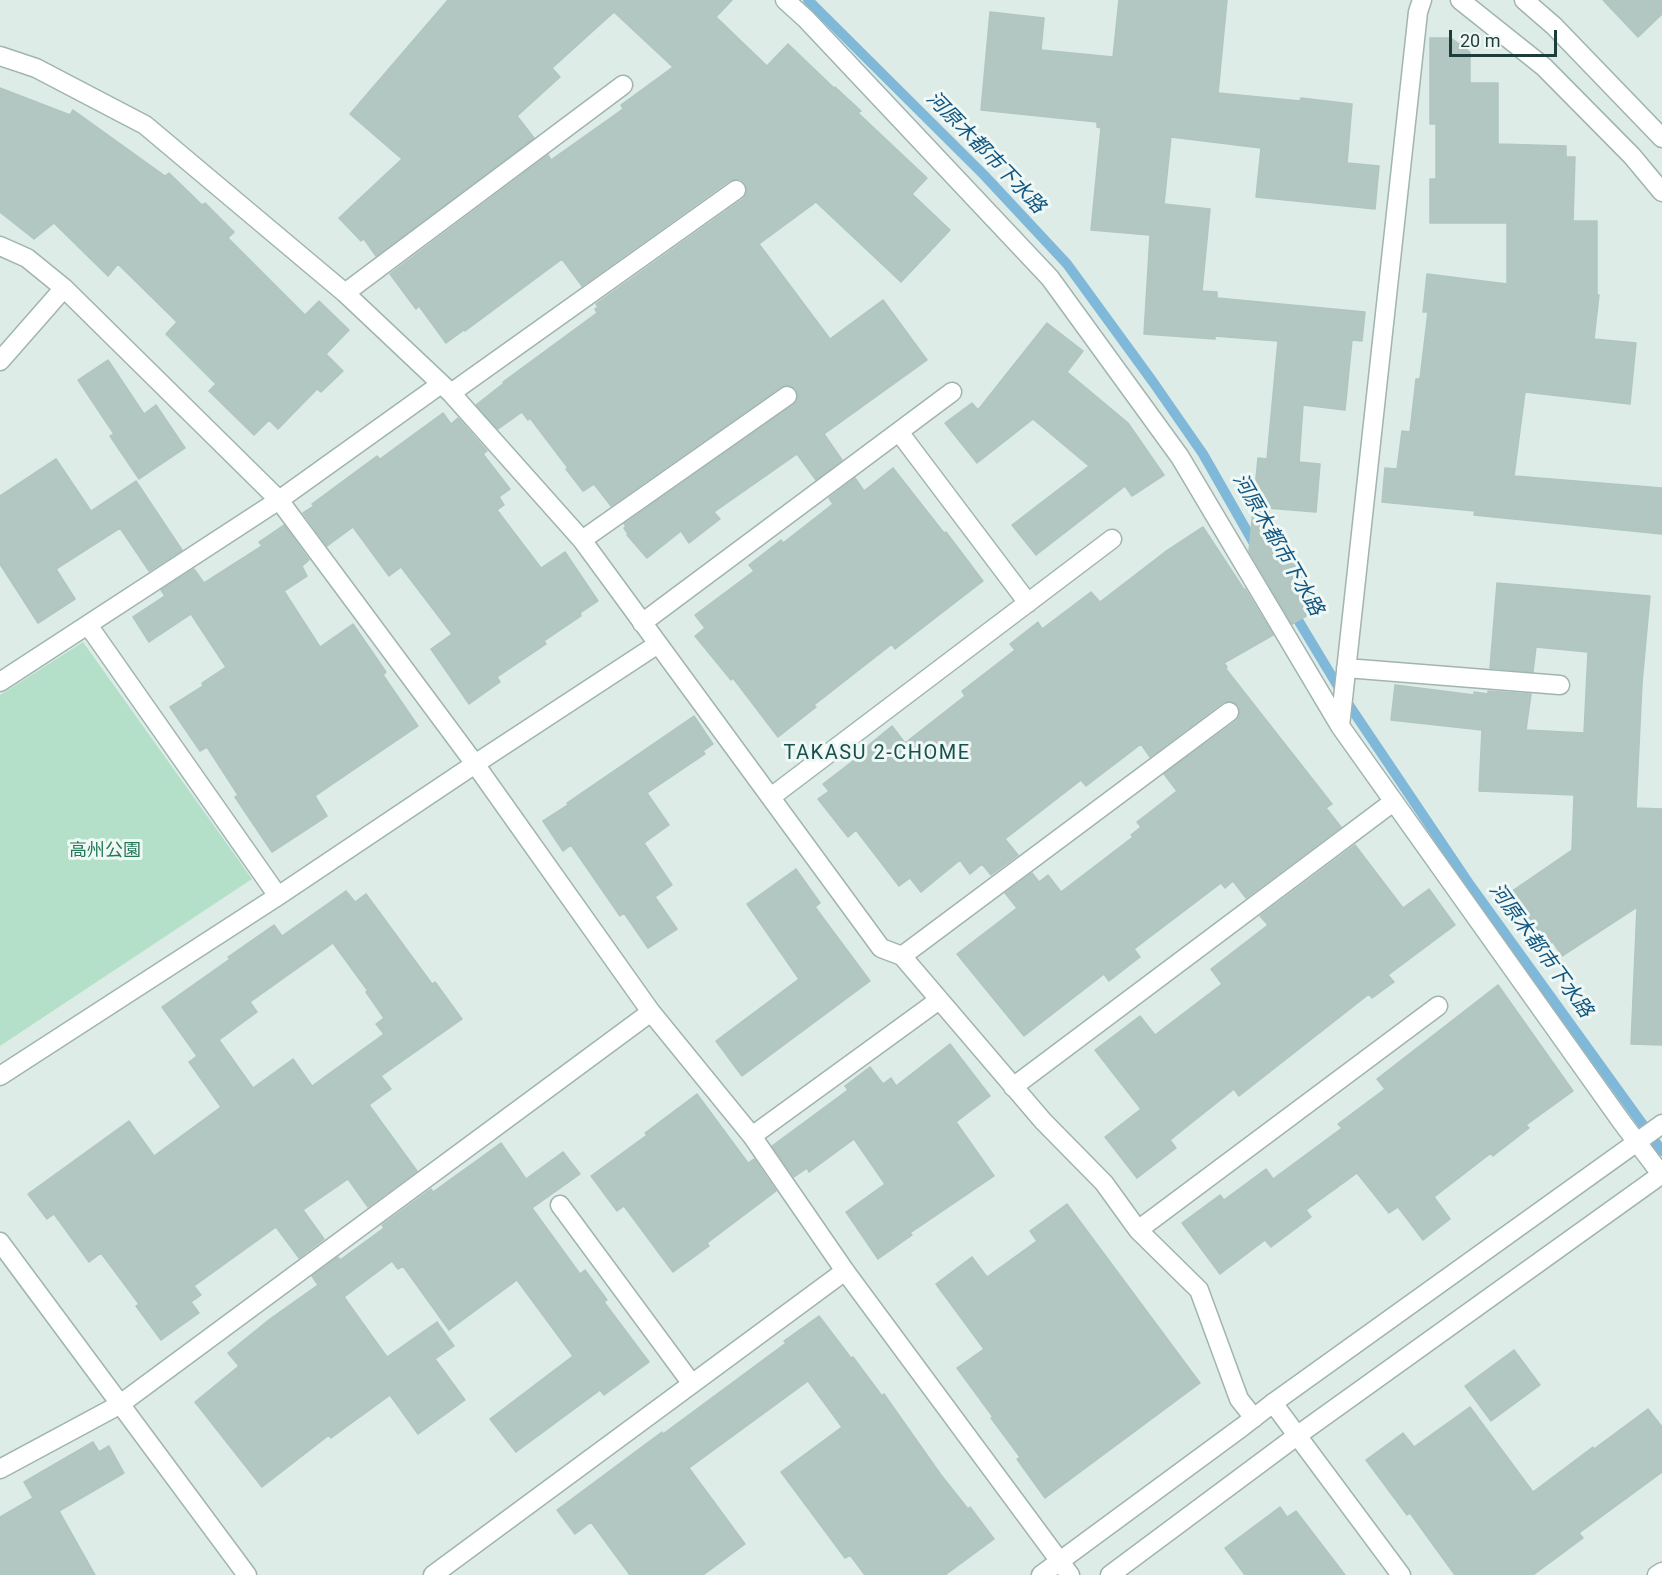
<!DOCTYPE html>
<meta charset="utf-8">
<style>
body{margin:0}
#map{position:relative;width:1662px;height:1575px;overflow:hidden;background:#deece8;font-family:Roboto,sans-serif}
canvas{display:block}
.scale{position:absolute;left:1449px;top:30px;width:108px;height:27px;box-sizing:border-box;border:3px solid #1d3d3b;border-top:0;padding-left:8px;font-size:18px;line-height:21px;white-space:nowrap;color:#1d3d3b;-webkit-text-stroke:4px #eff8f5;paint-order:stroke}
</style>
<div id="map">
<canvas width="1662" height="1575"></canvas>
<div class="scale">20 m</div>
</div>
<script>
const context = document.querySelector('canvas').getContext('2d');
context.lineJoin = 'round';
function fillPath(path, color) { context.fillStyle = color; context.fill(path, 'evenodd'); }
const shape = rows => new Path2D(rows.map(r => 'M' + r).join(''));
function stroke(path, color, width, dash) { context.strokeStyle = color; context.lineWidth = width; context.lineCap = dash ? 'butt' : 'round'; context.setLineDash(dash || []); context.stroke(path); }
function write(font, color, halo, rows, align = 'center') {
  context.font = font + ' Roboto,"Noto Sans JP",sans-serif'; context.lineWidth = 6; context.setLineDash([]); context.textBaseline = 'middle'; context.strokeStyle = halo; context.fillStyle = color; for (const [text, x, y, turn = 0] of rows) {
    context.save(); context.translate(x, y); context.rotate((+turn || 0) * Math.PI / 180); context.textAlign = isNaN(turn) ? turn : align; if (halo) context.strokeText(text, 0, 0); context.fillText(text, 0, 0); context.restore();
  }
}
fillPath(shape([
 [83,642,252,879,0,1046,0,695]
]), '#b4e0c9');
stroke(shape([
 [808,0,984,175,1067,264,1153,382,1203,454,1256,547],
 [1292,610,1351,708,1470,885,1662,1151]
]), '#7fb8d8', 10);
const building = shape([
 [448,0,732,0,716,17,767,66,788,44,834,88,835,87,861,111,858,113,927,178,912,194,950,230,901,282,816,202,759,244,830,339,883,300,927,360,824,434,842,460,816,480,797,454,714,512,720,519,689,543,681,531,647,558,627,535,628,534,624,528,626,526,624,524,793,405,797,401,798,396,796,389,791,386,787,385,781,387,611,506,594,484,583,491,566,469,568,468,530,418,528,420,522,412,498,429,476,405,504,383,503,382,597,313,595,309,598,307,596,304,743,199,746,195,747,190,745,184,741,180,736,179,729,181,582,286,562,259,465,331,464,330,446,343,419,306,416,309,390,274,548,155,551,160,623,109,621,105,673,67,614,12,552,68,560,77,517,116,534,138,376,256,364,239,361,241,339,218,402,159,350,114,448,0],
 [1119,0,1227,0,1218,93,1300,101,1301,98,1352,104,1347,163,1379,166,1375,209,1256,197,1261,148,1171,137,1164,204,1210,209,1202,291,1217,292,1217,298,1365,312,1362,341,1352,340,1345,410,1303,405,1299,462,1320,464,1316,512,1267,508,1322,607,1292,624,1249,551,1258,458,1267,459,1278,341,1215,336,1215,339,1144,334,1150,235,1091,230,1101,128,1097,127,1097,122,981,110,990,12,1044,18,1041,50,1113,57,1119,0],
 [1603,0,1662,0,1662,14,1638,37,1603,0],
 [1430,38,1451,38,1470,52,1470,83,1498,83,1498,144,1566,146,1566,157,1575,157,1573,221,1597,221,1597,295,1599,295,1594,339,1636,343,1630,404,1525,392,1514,476,1662,488,1662,534,1474,515,1475,511,1382,502,1385,468,1397,469,1402,431,1410,432,1416,379,1420,379,1428,312,1423,312,1427,274,1507,284,1507,223,1430,223,1430,179,1436,179,1436,124,1430,124,1430,38],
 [0,88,70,115,73,110,165,176,169,173,202,205,205,203,234,232,228,238,305,315,319,301,349,330,326,354,343,371,321,392,317,389,278,429,269,420,254,435,209,391,216,384,166,334,177,322,118,264,108,276,54,223,34,239,0,212,0,88],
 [1047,323,1083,351,1067,372,1128,423,1164,475,1132,496,1125,486,1036,555,1012,525,1089,466,1033,419,977,463,945,423,972,403,978,410,1047,323],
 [108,360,144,414,156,405,185,448,139,479,110,436,114,434,78,380,108,360],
 [443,413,451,424,458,418,487,451,483,454,510,489,499,497,504,505,497,510,541,568,565,552,598,601,580,613,581,616,544,641,546,644,497,677,500,682,469,704,431,649,452,634,401,567,389,576,353,527,327,546,303,513,314,506,312,504,377,456,380,459,443,413],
 [56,459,91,511,136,481,182,550,149,571,120,528,56,569,75,599,38,623,0,564,0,496,56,459],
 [893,468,944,533,946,532,983,581,895,649,892,644,814,705,816,707,778,737,733,678,731,680,695,636,705,628,695,615,754,571,749,565,781,540,783,543,833,504,829,498,855,478,864,491,893,468],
 [284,525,309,560,302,566,307,576,284,591,320,647,353,624,386,672,383,675,418,726,315,796,327,816,272,852,235,797,238,795,207,747,200,751,170,707,203,686,202,683,226,667,191,614,149,642,133,617,165,596,161,590,194,569,204,583,262,546,259,542,284,525],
 [1203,527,1245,591,1245,589,1273,635,1224,663,1227,667,1226,669,1332,804,1326,808,1341,827,1246,898,1233,881,1225,888,1221,883,1134,949,1140,957,1109,981,1104,974,1024,1036,957,954,1017,908,1005,893,1032,873,1039,882,1048,875,1061,892,1133,837,1131,835,1141,827,1137,822,1177,791,1164,774,1236,721,1239,717,1240,711,1238,705,1233,702,1228,701,1222,703,1150,757,1141,744,1086,786,1081,780,1005,839,1018,855,991,875,982,864,970,874,960,860,921,892,910,878,899,886,856,830,848,837,818,799,829,791,823,784,866,751,864,749,892,726,905,743,965,696,962,691,1015,650,1010,644,1038,622,1042,629,1091,592,1100,602,1165,552,1203,527],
 [1497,583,1650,596,1642,683,1636,808,1662,809,1662,891,1660,892,1662,892,1662,1045,1631,1044,1637,907,1562,956,1553,942,1539,953,1502,898,1572,850,1574,795,1479,791,1482,730,1391,720,1395,685,1474,695,1474,692,1488,694,1488,691,1531,694,1526,730,1584,733,1588,652,1536,647,1533,672,1490,668,1497,583],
 [694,716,713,744,703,751,705,754,647,793,669,825,644,843,672,885,655,897,677,929,648,948,624,913,620,916,571,845,563,851,543,821,568,805,567,803,694,716],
 [1355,845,1403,908,1429,889,1455,925,1388,975,1394,982,1372,998,1369,994,1239,1096,1234,1089,1170,1140,1176,1148,1137,1178,1105,1137,1141,1109,1095,1050,1140,1016,1155,1035,1222,984,1211,969,1268,925,1260,916,1355,845],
 [796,869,820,903,815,907,870,981,742,1076,716,1041,799,979,747,904,796,869],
 [346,891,355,902,366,894,432,984,435,982,462,1019,381,1076,391,1089,369,1105,417,1171,368,1207,348,1179,303,1210,324,1239,299,1258,276,1227,194,1286,201,1295,191,1302,199,1313,161,1340,136,1306,139,1304,101,1253,89,1262,54,1214,47,1219,28,1194,129,1121,154,1156,221,1107,189,1062,197,1056,162,1007,230,959,228,957,274,925,282,936,346,891],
 [333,943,368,991,366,992,384,1018,376,1024,384,1034,312,1086,293,1059,253,1088,219,1040,257,1012,250,1002,333,943],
 [1498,985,1573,1091,1526,1125,1529,1128,1493,1156,1491,1153,1434,1197,1450,1219,1423,1240,1398,1207,1389,1213,1357,1173,1306,1210,1311,1217,1271,1247,1265,1240,1220,1274,1182,1223,1220,1195,1224,1200,1266,1169,1273,1179,1342,1128,1338,1124,1385,1089,1377,1079,1498,985],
 [950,1044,990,1096,956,1122,994,1176,910,1233,912,1235,878,1259,846,1212,885,1184,854,1139,809,1172,807,1168,794,1177,772,1146,848,1090,845,1086,870,1067,883,1084,891,1078,896,1086,950,1044],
 [697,1094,748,1163,754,1159,776,1191,707,1243,709,1246,673,1272,624,1206,617,1211,591,1176,647,1135,645,1133,697,1094],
 [501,1143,526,1179,563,1152,580,1174,532,1208,580,1274,585,1270,607,1300,604,1302,649,1362,604,1395,600,1390,516,1452,490,1419,573,1356,517,1280,449,1330,403,1266,398,1269,392,1261,344,1297,387,1357,437,1322,454,1346,435,1359,465,1400,418,1434,390,1395,331,1438,329,1435,262,1487,195,1402,239,1366,228,1353,270,1319,318,1285,312,1276,338,1257,340,1260,384,1228,382,1225,431,1189,433,1192,501,1143],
 [1067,1204,1200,1383,1045,1498,1017,1459,1020,1457,991,1418,993,1417,957,1368,984,1349,936,1284,972,1257,987,1277,1037,1241,1030,1231,1067,1204],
 [819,1316,851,1358,853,1357,882,1396,884,1394,941,1475,968,1509,970,1507,994,1539,945,1575,865,1575,850,1555,845,1558,781,1472,842,1427,808,1381,689,1468,745,1544,703,1575,630,1575,591,1522,575,1534,557,1510,662,1432,663,1434,786,1343,784,1341,819,1316],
 [1514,1350,1540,1385,1491,1421,1465,1386,1514,1350],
 [1470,1407,1533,1492,1593,1447,1594,1449,1648,1409,1662,1427,1662,1472,1579,1533,1583,1538,1533,1575,1455,1575,1410,1513,1407,1515,1366,1460,1403,1433,1414,1447,1470,1407],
 [93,1442,99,1452,109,1446,124,1473,59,1511,95,1575,0,1575,0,1517,33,1498,24,1482,93,1442],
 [1280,1507,1287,1517,1296,1511,1345,1575,1245,1575,1225,1548,1280,1507]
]);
fillPath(building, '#b3c7c2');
stroke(building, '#b0c6c1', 1.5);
const minor = shape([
 [785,0,806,19,1050,278,1180,457,1340,726,1621,1121,1661,1174],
 [0,56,36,68,145,125,345,293,451,393,582,540,881,948,902,956,1043,1121,1104,1183,1138,1230,1199,1290,1239,1399,1254,1418],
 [0,246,27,258,64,288,279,500,475,764,651,1012,752,1136,845,1271,1070,1575],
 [345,293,623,85],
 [0,361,64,288],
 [451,393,736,190],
 [899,432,1028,603],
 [582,540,787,396],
 [642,623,952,392],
 [88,625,278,896],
 [1346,668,1560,685],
 [0,682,279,500,441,384],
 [1340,726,1418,12,1422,0],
 [771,797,1112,539],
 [902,956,1229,712],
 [0,1076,278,896,475,764,658,644],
 [1013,1087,1393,802],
 [752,1136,939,1000],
 [560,1205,692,1384],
 [1138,1230,1438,1006],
 [1273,1403,1401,1575],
 [0,1469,119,1405,651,1012],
 [433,1575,845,1271],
 [1657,1575,1662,1572]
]);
const tertiary = shape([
 [1460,0,1544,67,1632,156,1662,192],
 [1524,0,1554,26,1662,138],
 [0,1242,247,1575],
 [1041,1575,1242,1427,1273,1403,1662,1124],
 [1110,1575,1298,1435,1662,1174]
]);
stroke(minor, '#a0b4b1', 21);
stroke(tertiary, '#a0b4b1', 21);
stroke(minor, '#fff', 18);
stroke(tertiary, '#fff', 18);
write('18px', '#237956', '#eff8f5', [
 ["高州公園",105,851]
]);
write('italic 20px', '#115680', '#eff8f5', [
 ["河原木都市下水路",985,153,46],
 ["河原木都市下水路",1277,545,60],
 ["河原木都市下水路",1540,951,54]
]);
context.letterSpacing = '1.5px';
write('20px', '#17514f', '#eff8f5', [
 ["TAKASU 2-CHOME",877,754]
]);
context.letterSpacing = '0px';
</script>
